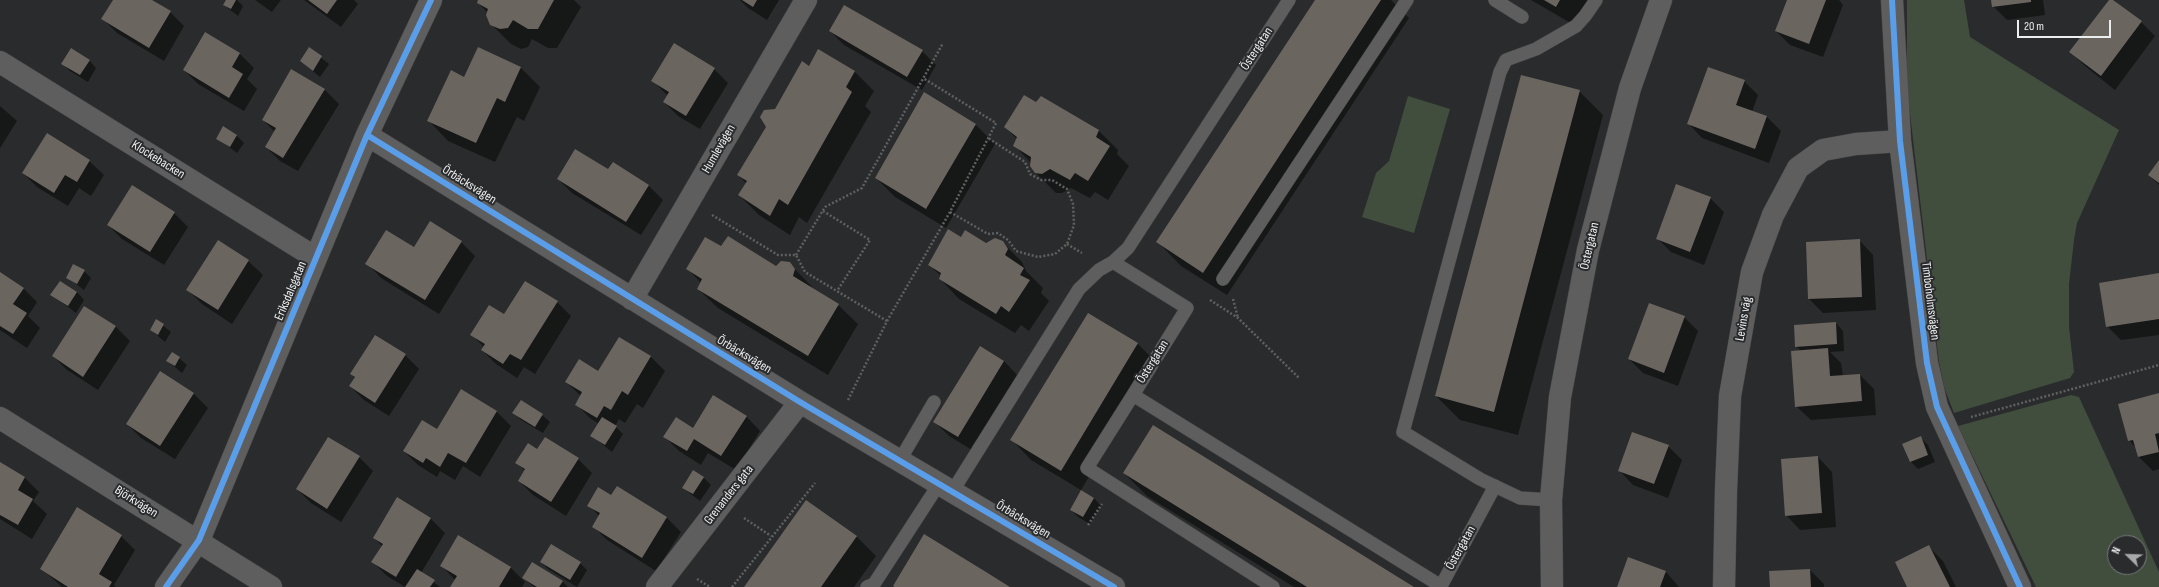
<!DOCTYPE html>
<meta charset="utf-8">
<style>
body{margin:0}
#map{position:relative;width:2159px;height:587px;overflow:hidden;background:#2a2b2c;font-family:"Sofia Sans Condensed",sans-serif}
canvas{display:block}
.north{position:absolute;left:2107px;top:535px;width:40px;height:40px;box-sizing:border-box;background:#292b2d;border:1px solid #77797a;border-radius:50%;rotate:293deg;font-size:11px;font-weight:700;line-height:16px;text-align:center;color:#ecedee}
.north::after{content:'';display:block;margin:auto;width:14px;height:18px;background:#a8a9aa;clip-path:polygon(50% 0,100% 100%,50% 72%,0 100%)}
.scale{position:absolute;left:2017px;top:20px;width:94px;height:18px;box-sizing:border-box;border:2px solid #ecedee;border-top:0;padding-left:5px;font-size:12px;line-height:14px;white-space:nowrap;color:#ecedee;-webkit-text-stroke:3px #292b2d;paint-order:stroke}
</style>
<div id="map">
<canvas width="2159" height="587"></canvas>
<div class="north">N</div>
<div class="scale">20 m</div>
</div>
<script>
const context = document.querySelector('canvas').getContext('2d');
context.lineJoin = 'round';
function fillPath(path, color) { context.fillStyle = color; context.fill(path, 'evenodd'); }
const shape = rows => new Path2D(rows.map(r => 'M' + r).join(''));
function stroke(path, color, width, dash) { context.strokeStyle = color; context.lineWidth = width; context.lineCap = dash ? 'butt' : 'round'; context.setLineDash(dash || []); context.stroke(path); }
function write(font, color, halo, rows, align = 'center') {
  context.font = font + ' "Sofia Sans Condensed",sans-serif'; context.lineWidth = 4; context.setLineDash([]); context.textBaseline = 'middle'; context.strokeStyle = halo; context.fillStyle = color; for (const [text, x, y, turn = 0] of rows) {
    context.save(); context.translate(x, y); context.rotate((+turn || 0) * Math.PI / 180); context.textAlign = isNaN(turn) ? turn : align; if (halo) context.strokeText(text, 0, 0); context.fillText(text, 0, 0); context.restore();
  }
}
fillPath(shape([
 [1907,0,1964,0,1970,37,2119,130,2077,223,2074,240,2069,284,2069,327,2074,372,2070,378,1954,413,1944,387,1939,362,1907,88],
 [1408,96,1450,109,1414,233,1362,217,1376,173,1389,161],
 [2071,395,2079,397,2159,572,2159,587,2036,587,1958,426],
 [2115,543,2139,543,2139,567,2115,567]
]), '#414e3e');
fillPath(shape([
 [114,0,150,0,170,12,184,26,164,61,117,33,103,19],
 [227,0,237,0,243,6,238,16,224,5],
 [255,0,281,0,272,12],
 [304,0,354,0,358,4,341,27],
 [479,0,574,0,581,7,557,48,548,48,532,39,528,47,521,49,511,44,491,24,488,13,478,3],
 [740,0,779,0,767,20,748,8],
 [1316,0,1391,0,1409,18,1227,295,1181,266,1158,242],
 [1531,0,1598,0,1576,26],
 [1788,0,1839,0,1843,5,1823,57,1790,45,1776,31],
 [1992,0,2043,0,2045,15,2007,20,1993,6],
 [2110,0,2141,22,2155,36,2115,90,2085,66,2071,52],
 [830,31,922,51,936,65,922,90,844,45],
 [206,33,240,54,254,68,247,79,257,89,244,111,198,84,184,70],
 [310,49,329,64,320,77,301,61],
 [89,60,96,68,88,82,70,71,63,64],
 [809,67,854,71,874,91,865,106,871,112,807,223,799,217,790,235,759,215,739,195,747,184,738,175,767,127],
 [521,68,540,87,524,121,517,117,495,162,448,141,429,121,465,78],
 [714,69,728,83,700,129,678,116,664,102,668,96,653,81],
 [1744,81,1758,95,1752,112,1767,117,1781,131,1769,163,1702,138,1688,123],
 [325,90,339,104,298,171,280,161,266,147,275,132,263,120],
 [1579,91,1603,115,1518,435,1460,420,1436,396],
 [1036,104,1099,131,1118,150,1117,154,1129,166,1108,200,1095,192,1090,198,1071,188,1062,193,1056,193,1036,173,1031,163,1014,145,1017,139,1005,127],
 [0,106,17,121,0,148],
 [975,124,995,144,946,228,895,197,876,178],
 [47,134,89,161,104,175,91,196,79,188,68,206,37,187,23,173],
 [237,136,244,143,237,153,217,138],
 [2159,161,2159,185,2149,175],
 [613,163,649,186,663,200,641,235,572,193,558,179,608,171],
 [1710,198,1724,212,1704,265,1671,252,1657,238],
 [174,213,188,227,164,265,122,239,108,225],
 [961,238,986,244,1002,242,1022,262,1026,271,1043,288,1041,293,1049,301,1029,331,1021,325,1015,333,959,299,940,279,941,276,929,265],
 [1859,240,1873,255,1876,310,1823,313,1809,299],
 [461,242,475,256,439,314,381,278,367,263,415,248],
 [721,247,776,268,789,263,814,289,838,305,858,324,828,375,718,308,698,289,701,283,688,269],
 [248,261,263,275,232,324,202,304,188,290],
 [84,271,91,278,84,290,67,277],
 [0,273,23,288,37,302,28,316,40,328,27,348,0,330],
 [2159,274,2159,335,2121,340,2107,326],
 [77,292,84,300,76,313,52,295],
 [557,302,571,316,535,374,524,367,517,378,496,364,482,350,484,347,472,335,504,316],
 [85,307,116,327,130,341,98,390,67,370,53,356],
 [1089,314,1138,344,1157,363,1081,490,1031,460,1012,440],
 [1684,317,1698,331,1678,386,1643,373,1629,359],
 [156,320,171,332,165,342,151,330],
 [1836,323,1843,331,1844,351,1830,352,1841,363,1843,376,1860,375,1874,389,1876,415,1811,420,1796,406,1801,351,1796,346],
 [619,338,651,357,665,371,643,408,637,404,625,423,619,419,615,426,623,434,612,452,592,436,599,424,590,418,576,404,581,396,566,382,598,373],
 [173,353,187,365,182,373,168,361],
 [405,355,419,369,389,416,364,400,350,386,355,378,351,374],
 [1004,361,1018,376,972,450,949,436,935,422],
 [160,372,194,394,208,408,175,459,141,438,127,424],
 [461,390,497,412,511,426,480,477,463,466,455,480,440,471,437,477,418,465,404,451,437,430],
 [2159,394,2159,469,2153,471,2139,457,2136,448,2129,440],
 [514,413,542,415,550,422,543,433,521,420],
 [746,416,760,431,736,470,708,453,701,465,679,451,665,437],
 [1921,438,1928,445,1935,462,1918,469,1911,462],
 [1668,446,1682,460,1668,498,1633,485,1619,470],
 [537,451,578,459,592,473,566,516,533,495,519,481,525,471,517,463],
 [359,457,373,471,341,522,311,503,297,489],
 [1818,457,1832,472,1836,527,1800,530,1786,515],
 [0,463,25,478,39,492,33,501,47,514,32,539,0,519],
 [1124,473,1412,587,1294,587,1147,496],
 [704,478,711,485,700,501,683,488],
 [617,487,667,518,681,532,656,571,607,540,593,526,599,516,589,505,611,496],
 [1094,498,1101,506,1090,524,1078,517,1071,510],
 [806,501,857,537,876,556,854,587,745,587],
 [430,518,445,533,421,573,440,587,405,587,387,576,373,562,382,546,374,538],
 [121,536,135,550,114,585,116,587,62,587,42,569],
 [458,536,511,568,525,582,522,587,451,587,455,580,441,565],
 [1929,547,1943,561,1956,587,1908,587],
 [541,562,580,563,587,570,577,587,548,569],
 [1810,570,1824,584,1824,587,1771,587],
 [1666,572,1679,587,1619,587],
 [523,578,562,581,568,587,534,587]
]), '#0007');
fillPath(shape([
 [113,0,152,0,171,11,149,48,101,19],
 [226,0,236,0,231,9,223,5],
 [308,0,337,0,327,14],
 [478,0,554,0,538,29,528,29,513,20,508,28,500,29,490,25,486,15,488,9,477,3],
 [742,0,757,0,753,7],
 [1315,0,1381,0,1203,273,1156,242],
 [1544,0,1560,0,1556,7],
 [1787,0,1826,0,1809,44,1775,31],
 [1991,0,2031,0,2031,2,1992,7],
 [2109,0,2113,0,2142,21,2101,76,2069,52],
 [844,5,923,50,907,77,829,31],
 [205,32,240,53,232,67,243,74,229,98,183,70],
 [674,43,715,68,686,116,663,102,669,92,651,81],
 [309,47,322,56,313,71,300,61],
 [478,47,521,67,505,102,497,98,476,143,427,121,451,70,464,77],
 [71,48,90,60,80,75,61,64],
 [818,49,855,71,846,87,852,92,788,205,779,199,770,216,738,195,747,181,737,175,766,127,760,117,764,110,775,109,802,61,809,66],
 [1708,67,1745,80,1736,105,1767,116,1755,149,1687,124],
 [291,69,325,89,283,158,265,147,276,128,262,120],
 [1521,75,1580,90,1494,412,1435,396],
 [924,92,976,124,926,209,875,178],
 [1024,95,1036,102,1041,96,1099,130,1096,137,1110,146,1088,181,1075,173,1070,180,1050,169,1042,174,1035,173,1030,166,1031,157,1013,146,1017,137,1004,127],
 [223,126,237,135,230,147,216,139],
 [47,133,90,160,77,182,65,175,54,193,22,173],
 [575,149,608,169,613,162,649,185,626,222,557,179],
 [2159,160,2159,183,2148,175],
 [1676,184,1711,197,1690,252,1656,239],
 [132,185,175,212,150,252,107,225],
 [430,221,462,241,425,300,365,264,386,230,414,247],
 [948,229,961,237,965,230,986,243,995,238,1003,241,1008,249,1005,255,1024,268,1020,275,1030,280,1009,312,1001,306,996,314,939,279,941,273,928,265],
 [728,236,776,266,781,261,790,262,795,269,793,276,839,304,808,356,697,289,702,279,686,269,705,237,721,246],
 [1860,239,1862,297,1808,299,1806,242],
 [218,240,249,260,218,310,186,290],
 [73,264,85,270,77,284,66,278],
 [0,272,24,288,13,304,27,313,13,334,0,326],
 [2159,273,2159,319,2106,327,2099,283],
 [60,281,77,292,68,306,50,295],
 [525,281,558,301,521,360,510,354,503,364,481,350,485,344,470,335,489,305,504,314],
 [1649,303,1685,316,1664,373,1628,359],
 [84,306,116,326,83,377,52,356],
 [1088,313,1138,343,1061,471,1010,440],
 [156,319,164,324,158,335,150,330],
 [1836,322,1837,344,1795,347,1794,325],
 [375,335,406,354,375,403,349,386,355,377,350,374],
 [619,337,651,356,628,395,622,391,611,410,604,406,597,418,575,405,582,392,565,382,579,359,598,371],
 [980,346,1004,361,958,437,933,422],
 [1828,348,1830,376,1860,374,1862,401,1795,407,1791,351],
 [172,352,180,357,175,366,166,361],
 [160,371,194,393,160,446,126,424],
 [461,389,497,411,466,463,448,453,440,467,426,458,423,463,403,451,422,420,437,429],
 [2159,393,2159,433,2155,434,2159,452,2138,457,2133,440,2128,441,2118,404],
 [713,395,747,416,721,456,694,439,687,451,663,437,676,417,693,428],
 [521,400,543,414,535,427,512,413],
 [602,417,617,426,605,445,590,436],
 [1153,425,1414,587,1307,587,1123,473],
 [1632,432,1669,445,1654,484,1618,471],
 [1921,436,1928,455,1910,462,1902,444],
 [328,437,360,456,327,509,296,489],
 [545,437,579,458,551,502,518,481,525,469,515,463,528,443,537,449],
 [1818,456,1822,513,1785,516,1781,459],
 [0,462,25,477,18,490,33,499,18,525,0,515],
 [693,470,704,477,693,494,682,488],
 [617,486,667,517,642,558,592,527,600,513,587,506,598,487,611,495],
 [1081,490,1094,498,1083,517,1070,510],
 [397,497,431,518,396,577,371,562,383,544,373,538],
 [806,500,857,536,821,587,744,587],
 [77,507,122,535,99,574,112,582,109,587,68,587,40,569],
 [924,534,986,572,1010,587,895,587,893,586],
 [458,535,511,567,499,587,450,587,457,576,440,566],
 [551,544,581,562,570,580,540,562],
 [1929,545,1950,587,1907,587,1895,562],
 [1628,557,1666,571,1660,587,1617,587],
 [532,562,563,581,559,587,537,587,522,578],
 [417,569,435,580,430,587,405,587],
 [1810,569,1811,587,1770,587,1769,571]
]), '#6b6560');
const service = shape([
 [1495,0,1522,17],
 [1113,262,1187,308,1133,395,1441,586,1495,486],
 [1223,279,1407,0],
 [1133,395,1087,468,1273,587],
 [900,460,934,402],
 [952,492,1079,289,1099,270,1113,262,1128,248,1289,0],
 [1551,500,1520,498,1480,479,1403,432,1500,72,1506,60,1536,49,1576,26,1585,16,1596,0],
 [867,587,874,584,939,484]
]);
const minor = shape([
 [1892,0,1900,141,1927,363,1937,407,2020,587],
 [0,62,316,258],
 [367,135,800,402,1114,587],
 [632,299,806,0],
 [0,418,271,587],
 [166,587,199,540,367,135,431,0],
 [657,587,800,402],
 [1724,587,1726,490,1730,396,1752,272,1773,215,1798,168,1823,150,1856,144,1900,141]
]);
const tertiary = shape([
 [1552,587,1551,500,1560,397,1588,250,1630,88,1661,0]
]);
stroke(service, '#464748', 14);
stroke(minor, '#464748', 23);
stroke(tertiary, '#464748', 23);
stroke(shape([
 [823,211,870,240,837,291],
 [950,212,988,234,998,233,1008,240,1016,251,1038,257,1055,254,1067,244,1074,225,1073,204,1067,189,1052,180,1041,180,1030,174,1025,162,988,138],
 [712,215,778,255,796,255,805,272,887,321],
 [1067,244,1082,253],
 [796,255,825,207,862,188,943,43],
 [1233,299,1238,318],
 [1210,300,1238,318,1299,378],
 [848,400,887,321,950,212,996,123,923,78],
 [1971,417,2159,365],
 [744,518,771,536],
 [1088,525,1102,504],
 [697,579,710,587],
 [732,587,815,483]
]), '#5f6061', 2.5, [2, 2]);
stroke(service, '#5e5e5f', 13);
stroke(minor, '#5e5e5f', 22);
stroke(tertiary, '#5e5e5f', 22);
stroke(shape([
 [1892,0,1900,141,1927,363,1937,407,2020,587],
 [367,135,800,402,1114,587],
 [166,587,199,540,367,135,431,0]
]), '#5a9eea', 6);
write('13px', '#ecedee', '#292b2d', [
 ["Östergatan",1257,49,-57],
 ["Humlevägen",719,149,-60],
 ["Klockebacken",158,160,32],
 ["Örbäcksvägen",469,185,32],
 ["Östergatan",1590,246,-77],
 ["Eriksdalsgatan",291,291,-67],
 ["Timboholmsvägen",1930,301,83],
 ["Levins väg",1744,319,-80],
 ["Örbäcksvägen",744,355,31],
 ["Östergatan",1153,362,-58],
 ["Grenanders gata",729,495,-52],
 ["Björkvägen",136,502,32],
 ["Örbäcksvägen",1023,520,31],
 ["Östergatan",1461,548,-61]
]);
</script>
